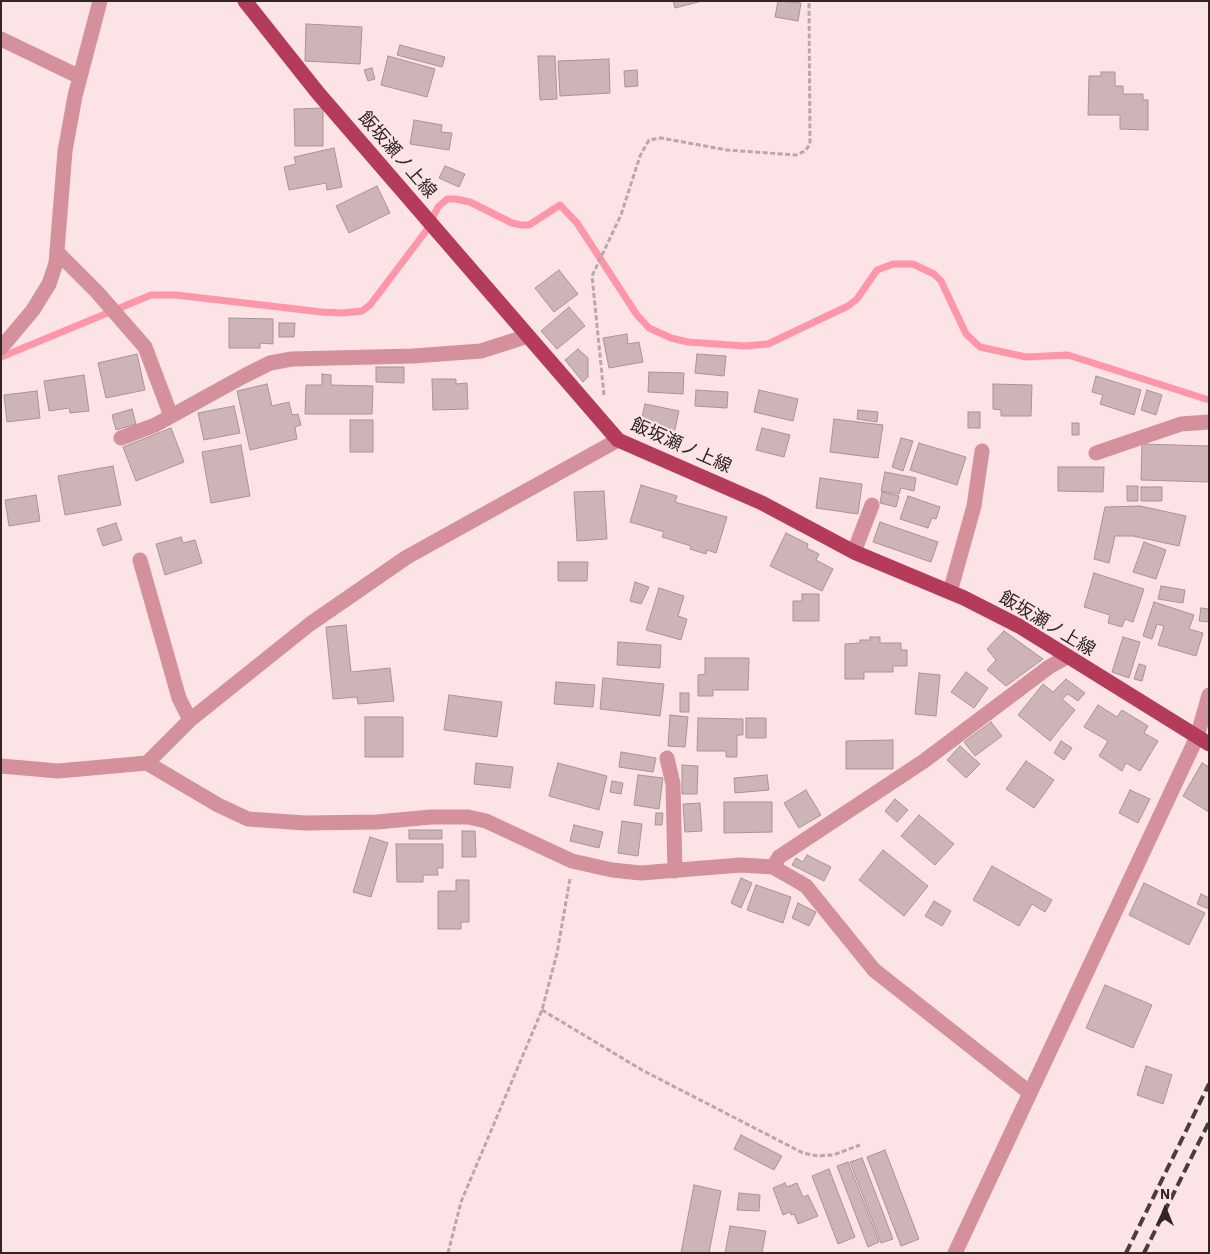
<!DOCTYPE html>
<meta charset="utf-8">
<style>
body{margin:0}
#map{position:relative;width:1210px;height:1254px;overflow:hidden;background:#fce3e6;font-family:"IBM Plex Sans",sans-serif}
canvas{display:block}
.frame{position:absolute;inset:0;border:2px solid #302628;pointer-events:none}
.north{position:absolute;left:1140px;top:1184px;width:50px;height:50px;-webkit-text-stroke:4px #fce3e6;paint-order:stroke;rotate:0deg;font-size:14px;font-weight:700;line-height:20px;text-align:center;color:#302628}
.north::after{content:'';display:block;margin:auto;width:18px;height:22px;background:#302628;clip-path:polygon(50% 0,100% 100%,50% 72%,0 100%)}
</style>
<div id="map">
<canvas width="1210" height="1254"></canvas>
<div class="frame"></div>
<div class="north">N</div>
</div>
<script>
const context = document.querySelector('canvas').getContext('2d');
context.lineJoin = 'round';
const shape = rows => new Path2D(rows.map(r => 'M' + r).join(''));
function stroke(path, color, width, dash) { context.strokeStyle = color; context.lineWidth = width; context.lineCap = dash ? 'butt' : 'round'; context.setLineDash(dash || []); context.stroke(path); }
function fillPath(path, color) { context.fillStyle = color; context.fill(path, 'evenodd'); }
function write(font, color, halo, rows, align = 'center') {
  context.font = font + ' "IBM Plex Sans","Noto Sans JP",sans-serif'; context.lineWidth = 4.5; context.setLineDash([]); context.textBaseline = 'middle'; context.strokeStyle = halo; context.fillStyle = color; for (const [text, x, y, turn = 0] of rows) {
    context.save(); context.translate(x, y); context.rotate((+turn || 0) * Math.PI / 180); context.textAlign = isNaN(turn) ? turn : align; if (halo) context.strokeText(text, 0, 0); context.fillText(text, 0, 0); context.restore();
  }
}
stroke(shape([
 [1,357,151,295,176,295,322,312,343,313,362,311,370,305,426,231,438,207,447,199,456,199,470,202,512,223,521,225,529,225,560,205,577,223,637,315,649,328,671,338,688,342,745,346,768,344,848,306,857,299,877,270,893,264,913,264,934,274,941,281,966,334,980,347,1026,357,1068,355,1209,400]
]), '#fe96a9', 7);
const building = shape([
 [673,1,702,1,675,8,673,1],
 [778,1,801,3,798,21,775,17,778,1],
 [306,24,362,27,360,64,305,61,306,24],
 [400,45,445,57,442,67,397,55,400,45],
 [388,56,435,69,427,97,381,85,388,56],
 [538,56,555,56,557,99,540,100,538,56],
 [609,59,610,93,560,96,558,61,609,59],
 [372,68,375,79,368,81,364,70,372,68],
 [637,70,638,86,625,87,624,71,637,70],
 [1101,72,1115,72,1115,86,1123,86,1123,94,1143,94,1143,100,1148,100,1148,130,1120,129,1120,115,1088,115,1089,76,1101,76,1101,72],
 [323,108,323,146,295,146,294,109,323,108],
 [414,120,442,125,441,132,452,133,449,150,410,144,414,120],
 [334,148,342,187,327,190,326,183,289,190,284,167,296,164,294,157,334,148],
 [445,166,465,174,459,187,439,178,445,166],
 [377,186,390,213,349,233,336,206,377,186],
 [559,270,578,294,554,312,535,288,559,270],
 [569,307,585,326,557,349,541,331,569,307],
 [229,318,273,319,273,344,260,343,260,348,229,348,229,318],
 [279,323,295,323,294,337,279,337,279,323],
 [627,334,628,344,639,342,643,362,609,368,603,338,627,334],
 [578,349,588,358,588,377,583,382,565,360,578,349],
 [137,354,145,390,106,398,98,363,137,354],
 [697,354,726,356,724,376,695,373,697,354],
 [376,367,404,367,404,383,376,382,376,367],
 [649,372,684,373,683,394,648,392,649,372],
 [322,374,331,375,331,385,373,386,372,414,305,414,306,385,322,385,322,374],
 [84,375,89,411,70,413,69,408,49,411,44,381,84,375],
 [1096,376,1141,390,1134,415,1100,404,1103,395,1092,392,1096,376],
 [432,379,456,379,456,384,467,383,468,409,433,410,432,379],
 [267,384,272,406,289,402,292,415,298,414,301,425,295,427,297,439,250,450,237,391,267,384],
 [993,384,1032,385,1031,416,1001,416,1001,410,993,409,993,384],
 [696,390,728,392,727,408,695,406,696,390],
 [759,390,798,399,793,421,754,412,759,390],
 [1147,390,1162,395,1156,415,1141,410,1147,390],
 [37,391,40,418,7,422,4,395,37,391],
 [645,404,679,411,674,434,640,427,645,404],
 [234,406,240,433,204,440,198,413,234,406],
 [132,409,136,424,116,430,112,415,132,409],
 [858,410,878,412,877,422,857,419,858,410],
 [968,412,980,412,980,428,968,428,968,412],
 [834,419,883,425,878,458,830,452,834,419],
 [350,420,373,420,373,452,350,452,350,420],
 [1072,423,1079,423,1079,435,1072,435,1072,423],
 [171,428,184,462,136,481,123,447,171,428],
 [762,428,790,435,784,457,756,450,762,428],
 [901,438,913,441,903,471,892,467,901,438],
 [919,443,966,457,957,485,910,470,919,443],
 [1142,444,1209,446,1209,482,1141,480,1142,444],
 [241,445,250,496,211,503,202,452,241,445],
 [113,466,121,505,65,515,58,476,113,466],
 [1058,467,1104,467,1103,492,1058,491,1058,467],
 [885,472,916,478,914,491,901,488,899,494,881,491,885,472],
 [820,478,862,484,858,514,816,508,820,478],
 [641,485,677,496,675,502,727,517,716,553,707,550,706,554,690,549,691,546,662,537,664,532,630,522,641,485],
 [1127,486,1138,486,1138,501,1127,501,1127,486],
 [1141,487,1162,487,1162,501,1141,501,1141,487],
 [604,491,607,539,577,541,574,492,604,491],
 [882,492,899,496,896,507,880,503,882,492],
 [36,495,40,521,9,526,5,500,36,495],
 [908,496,940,507,936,519,932,518,928,528,900,519,908,496],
 [1140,506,1186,516,1179,546,1133,536,1115,536,1109,563,1094,559,1105,507,1140,506],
 [880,522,938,542,931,562,873,542,880,522],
 [116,523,122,540,103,546,97,529,116,523],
 [786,533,808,544,807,548,819,554,816,560,833,569,822,591,770,566,786,533],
 [181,537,183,543,195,540,202,563,165,575,156,544,181,537],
 [1144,542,1166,550,1156,579,1133,572,1144,542],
 [558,562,588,562,587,581,558,581,558,562],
 [1094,573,1144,589,1133,622,1125,619,1122,627,1108,623,1110,615,1084,607,1094,573],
 [635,582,649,587,641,604,630,601,635,582],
 [1161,586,1185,590,1183,603,1158,599,1161,586],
 [659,588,684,596,678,616,687,619,681,640,646,630,659,588],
 [802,594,819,594,819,621,793,621,793,601,802,601,802,594],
 [1154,602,1194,615,1189,629,1203,633,1196,656,1158,645,1164,626,1157,624,1152,639,1143,636,1154,602],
 [1201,608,1209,609,1209,622,1199,621,1201,608],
 [346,625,351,672,390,668,394,701,358,704,357,697,333,699,326,627,346,625],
 [1004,631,1043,659,1006,686,987,670,996,660,987,649,1004,631],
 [870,637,880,637,880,643,901,643,901,650,907,650,907,666,893,666,893,672,864,672,864,679,845,679,845,644,860,643,860,640,870,640,870,637],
 [1123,637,1140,642,1129,678,1112,672,1123,637],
 [618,642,661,645,660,668,617,665,618,642],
 [705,658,749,658,748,690,713,690,713,696,698,696,698,675,705,674,705,658],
 [1139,664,1146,666,1142,681,1134,679,1139,664],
 [966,672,988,688,974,708,951,692,966,672],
 [919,673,940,675,936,716,915,714,919,673],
 [603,678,664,684,660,716,600,709,603,678],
 [1066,679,1085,693,1078,701,1068,694,1062,699,1075,710,1050,741,1018,715,1043,684,1053,692,1066,679],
 [556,682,595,685,593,707,554,704,556,682],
 [680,693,689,693,689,712,680,712,680,693],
 [449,695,502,702,497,737,444,730,449,695],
 [1098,705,1117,717,1122,710,1148,726,1144,733,1158,741,1140,771,1126,763,1122,771,1099,756,1108,741,1084,727,1098,705],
 [670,715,688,717,685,747,668,746,670,715],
 [365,717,403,717,403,757,365,757,365,717],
 [698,718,743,719,743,735,737,735,737,757,726,757,726,751,697,751,698,718],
 [746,718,766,718,766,738,746,738,746,718],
 [991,722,1002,736,975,756,964,742,991,722],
 [893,740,893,769,846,769,846,741,893,740],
 [1061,741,1072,748,1064,760,1054,753,1061,741],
 [960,746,980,764,966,778,947,760,960,746],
 [621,752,656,758,653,772,619,767,621,752],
 [1026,761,1054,780,1034,808,1006,789,1026,761],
 [476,763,513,767,510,788,474,784,476,763],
 [558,763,607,776,599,810,549,796,558,763],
 [1202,763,1209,767,1209,812,1183,796,1202,763],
 [682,765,698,766,697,794,682,794,682,765],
 [638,775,663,778,659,809,634,805,638,775],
 [767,775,769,790,735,793,734,778,767,775],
 [612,781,623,783,621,794,610,792,612,781],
 [806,790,821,815,799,828,784,803,806,790],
 [1130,790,1150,799,1138,823,1119,813,1130,790],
 [895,799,908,810,897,822,885,811,895,799],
 [724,802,772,802,772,832,724,833,724,802],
 [700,803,702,831,685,832,683,804,700,803],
 [656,813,663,813,662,825,655,825,656,813],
 [919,815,954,844,935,865,901,836,919,815],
 [622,821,642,824,638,856,618,853,622,821],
 [574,825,603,832,599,848,570,841,574,825],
 [409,830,442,830,442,839,409,839,409,830],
 [462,831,475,831,476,857,462,857,462,831],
 [370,837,388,843,371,897,353,892,370,837],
 [396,844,443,844,443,868,437,868,438,875,423,875,423,882,397,882,396,844],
 [883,850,928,886,904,916,859,880,883,850],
 [807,855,831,867,824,881,792,865,796,858,803,862,807,855],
 [992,866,1052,900,1045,912,1032,904,1019,926,973,900,992,866],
 [741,878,752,883,741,908,731,903,741,878],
 [456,880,469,880,469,922,461,922,461,929,438,929,438,891,456,891,456,880],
 [1144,883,1205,913,1189,945,1129,915,1144,883],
 [756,885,791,897,783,923,747,910,756,885],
 [1201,894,1209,898,1209,909,1197,904,1201,894],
 [934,901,951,911,942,926,925,916,934,901],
 [798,903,816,912,809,926,792,918,798,903],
 [1105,985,1152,1005,1133,1048,1086,1028,1105,985],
 [1146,1066,1172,1075,1163,1104,1137,1095,1146,1066],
 [741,1135,782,1156,774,1170,734,1149,741,1135],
 [885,1150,919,1239,901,1246,867,1157,885,1150],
 [862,1158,893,1239,881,1243,850,1162,862,1158],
 [848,1162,879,1242,868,1247,837,1166,848,1162],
 [829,1169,855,1237,838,1244,812,1176,829,1169],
 [785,1183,787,1187,797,1183,803,1197,808,1195,818,1216,798,1224,794,1214,791,1215,790,1212,783,1215,773,1188,785,1183],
 [694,1185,721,1191,709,1253,681,1253,694,1185],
 [739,1193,760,1195,759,1211,737,1210,739,1193],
 [730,1226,766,1231,762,1253,725,1253,730,1226]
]);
fillPath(building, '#ccb4b7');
stroke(building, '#aa9396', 1);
stroke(shape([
 [604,395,592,276,621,215,640,156,649,140,661,138,727,150,796,155,805,151,810,144,809,1],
 [542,1010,642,1070,803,1153,818,1156,833,1155,860,1145],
 [448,1253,461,1202,542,1010,557,953,570,879]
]), '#bba7aa', 3, [5, 2.5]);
stroke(shape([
 [1,39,80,77],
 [57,252,97,292,145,347,171,416],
 [1,348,33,310,49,284,56,263,65,151,75,96,100,1],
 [121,438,155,425,244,376,270,363,292,359,413,356,481,351,528,336],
 [1096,453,1181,424,1209,422],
 [854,552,872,505],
 [140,560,179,698,190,720],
 [950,592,974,506,982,451],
 [667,758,673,784,675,871],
 [147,763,190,720,310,624,407,557,618,440],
 [1,766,58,771,147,763,218,805,248,819,305,823,377,822,431,817,468,817,486,821,572,861,612,870,641,873,741,865,773,867,806,886,874,970,1030,1093],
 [773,867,779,857,924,761,1049,667,1067,657],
 [955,1253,1197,737,1209,695]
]), '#d4909b', 15);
stroke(shape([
 [245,1,318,93,618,440,762,503,854,552,964,598,1019,626,1209,744]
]), '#b43b5a', 15);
stroke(shape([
 [1126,1253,1209,1084],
 [1144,1253,1209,1122]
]), '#493d3f', 4, [10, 5]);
write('18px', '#302628', '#fce3e6', [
 ["飯坂瀬ノ上線",397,155,49],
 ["飯坂瀬ノ上線",681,446,24],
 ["飯坂瀬ノ上線",1047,624,31]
]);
</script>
